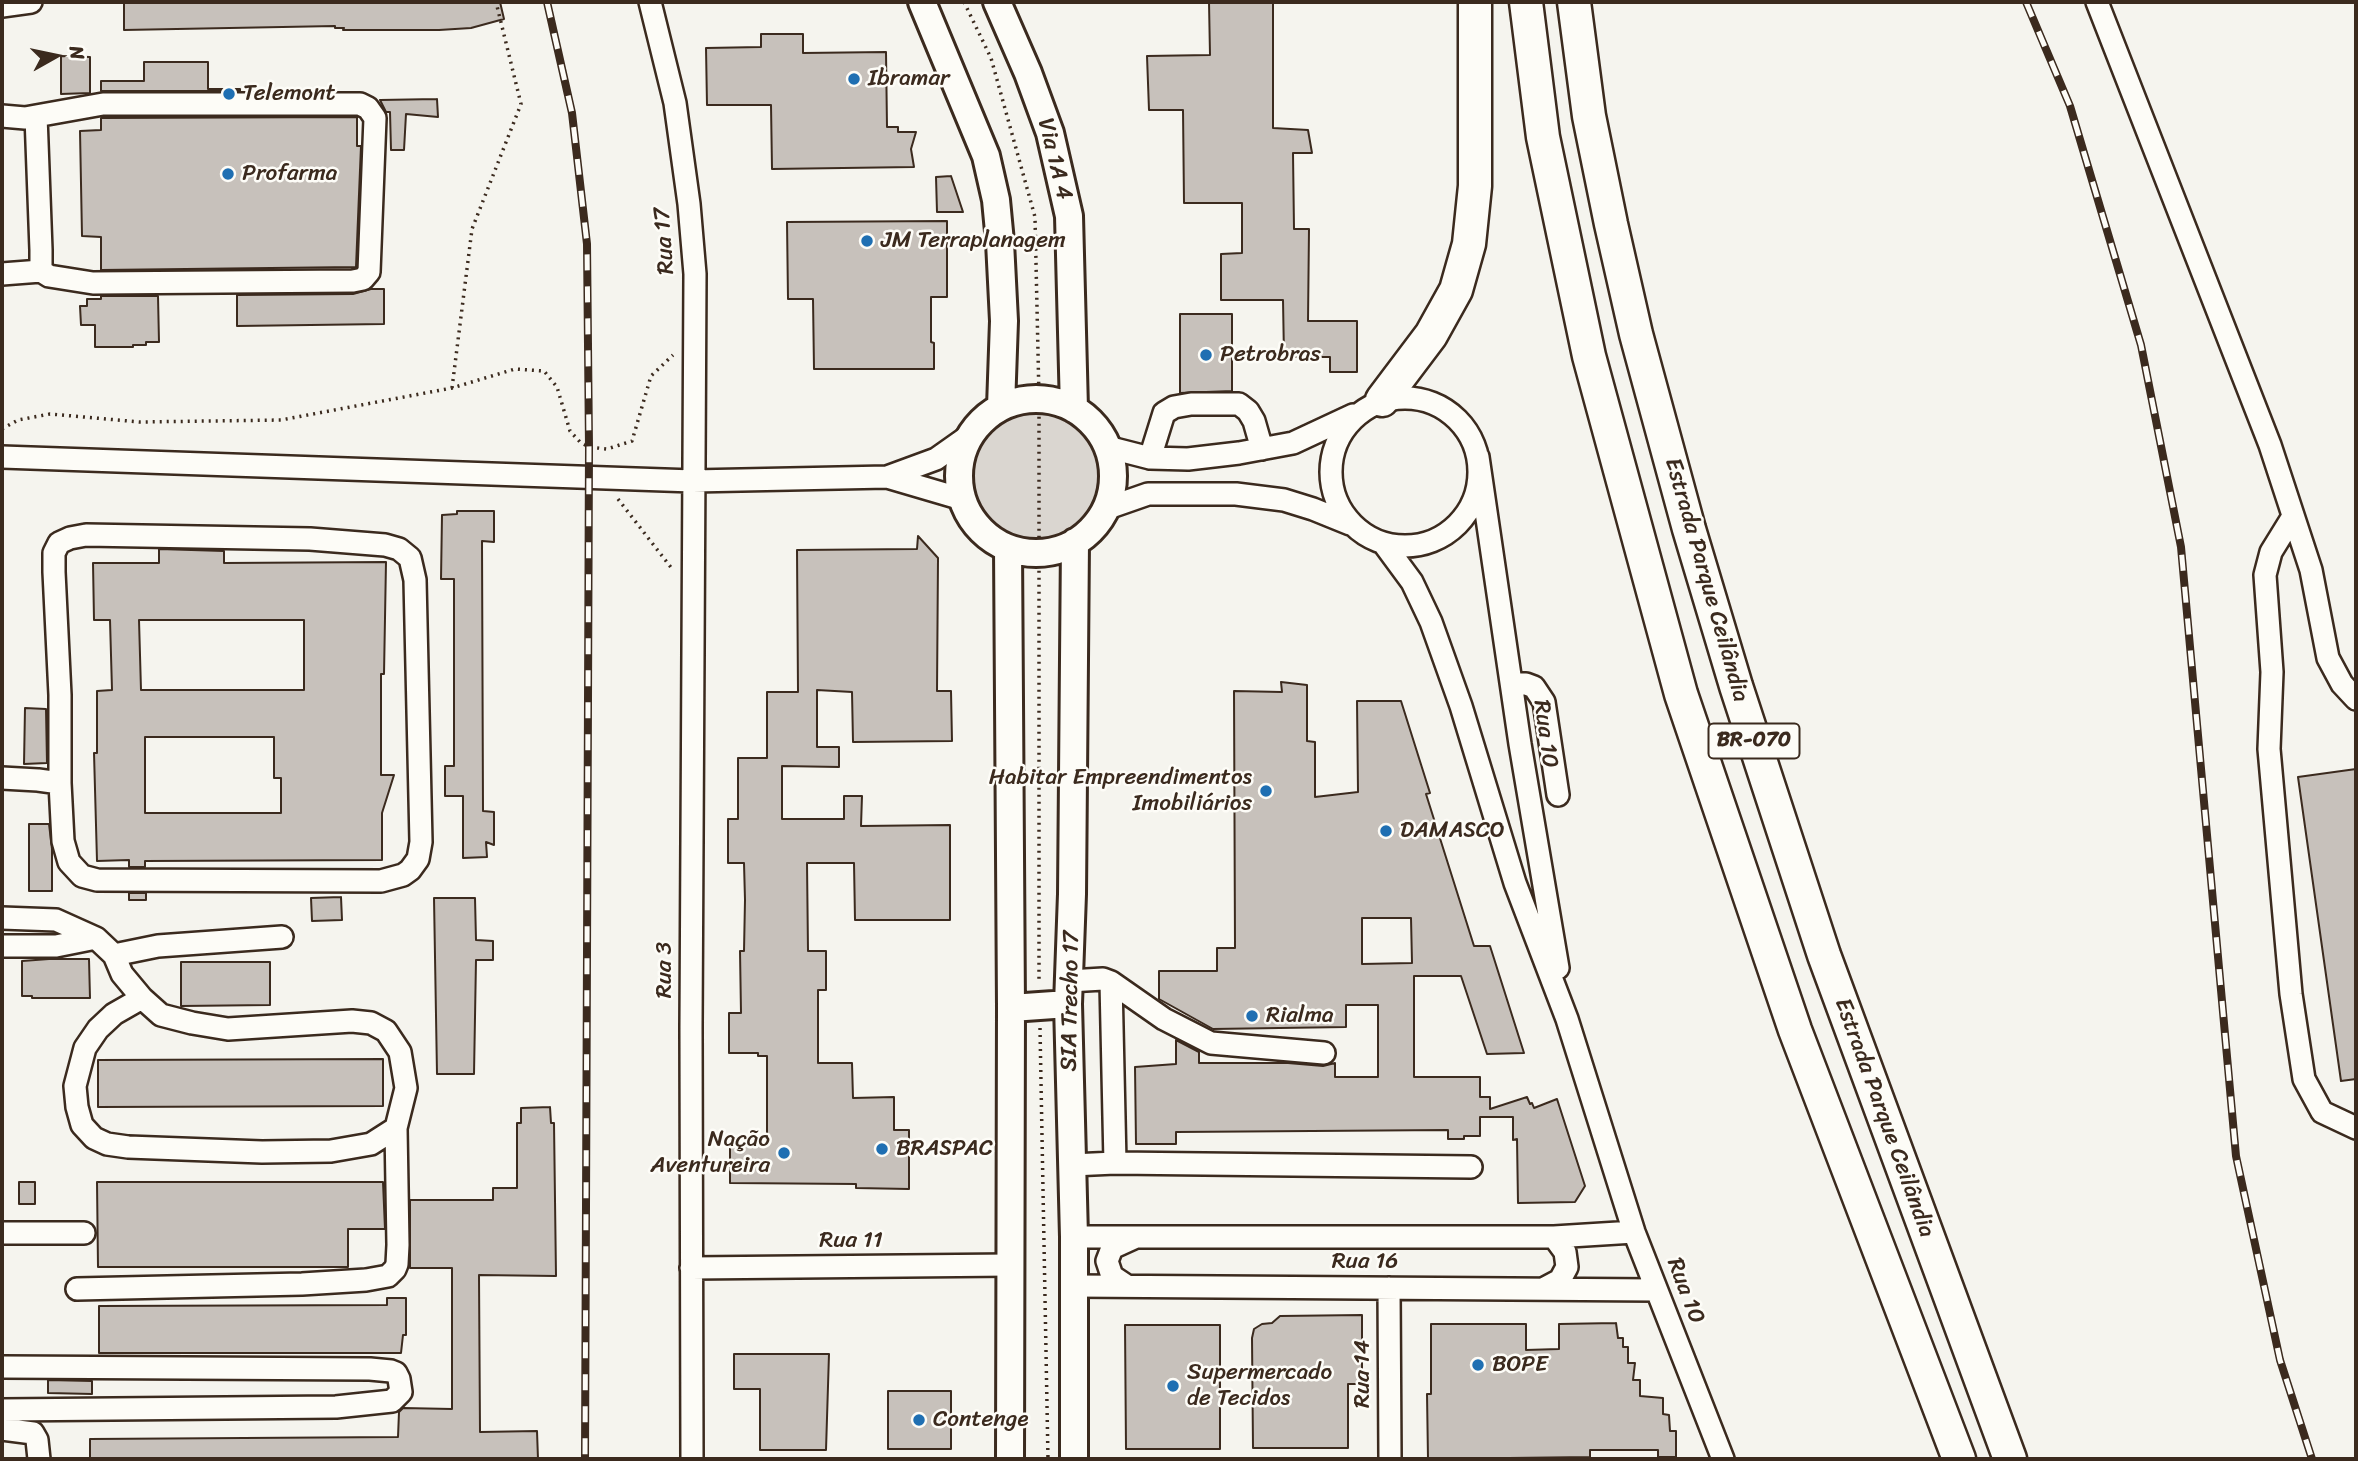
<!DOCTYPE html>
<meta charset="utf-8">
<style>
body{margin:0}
#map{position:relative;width:2358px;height:1461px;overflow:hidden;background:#f5f4ee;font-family:Sriracha,sans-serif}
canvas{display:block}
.frame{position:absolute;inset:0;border:4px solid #3b2a1e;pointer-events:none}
.north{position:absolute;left:21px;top:21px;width:70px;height:70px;-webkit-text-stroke:5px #fdfcf7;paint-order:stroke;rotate:81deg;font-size:19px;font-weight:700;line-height:28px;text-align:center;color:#3b2a1e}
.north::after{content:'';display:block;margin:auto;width:24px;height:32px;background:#3b2a1e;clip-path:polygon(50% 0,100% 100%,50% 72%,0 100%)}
</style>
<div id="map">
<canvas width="2358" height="1461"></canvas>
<div class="frame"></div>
<div class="north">N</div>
</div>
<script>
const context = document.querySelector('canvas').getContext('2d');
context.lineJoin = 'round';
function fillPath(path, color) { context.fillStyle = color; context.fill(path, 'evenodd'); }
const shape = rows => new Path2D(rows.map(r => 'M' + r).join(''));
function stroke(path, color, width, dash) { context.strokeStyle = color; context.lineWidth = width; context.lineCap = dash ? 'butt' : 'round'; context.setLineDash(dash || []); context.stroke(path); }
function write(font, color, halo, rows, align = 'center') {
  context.font = font + ' Sriracha,sans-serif'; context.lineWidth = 5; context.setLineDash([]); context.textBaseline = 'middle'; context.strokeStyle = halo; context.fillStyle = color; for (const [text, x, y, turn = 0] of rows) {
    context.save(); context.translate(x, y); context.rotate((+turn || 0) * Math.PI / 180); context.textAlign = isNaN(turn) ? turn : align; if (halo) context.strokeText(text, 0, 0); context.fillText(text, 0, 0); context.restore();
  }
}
fillPath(shape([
 '969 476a67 67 0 1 1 134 0a67 67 0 1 1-134 0Z'
]), '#dad6d0');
const building = shape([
 [124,2,500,2,504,19,471,28,439,30,343,30,344,28,335,28,335,26,124,30,124,2],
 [1209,2,1273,2,1273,128,1308,130,1312,153,1293,153,1294,229,1309,229,1308,321,1357,321,1357,372,1330,372,1330,357,1284,357,1283,300,1221,300,1221,254,1242,253,1242,203,1184,203,1183,110,1149,110,1147,56,1210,55,1209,2],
 [761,34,803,34,803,53,886,52,887,127,898,127,898,132,916,132,911,149,914,167,772,169,771,105,707,105,706,48,761,47,761,34],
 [61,56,90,57,90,93,61,94,61,56],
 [144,62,208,62,208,89,240,89,240,91,101,91,101,81,144,81,144,62],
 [437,99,438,117,406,114,404,150,391,150,390,112,386,112,380,100,437,99],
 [357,117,357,146,361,146,356,267,101,270,101,237,82,236,80,131,101,130,101,118,357,117],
 [951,176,963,212,937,212,936,177,951,176],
 [947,221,947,297,931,297,931,342,934,343,934,369,814,369,813,299,788,299,787,222,947,221],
 [371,289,384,289,384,324,237,326,237,295,353,294,371,289],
 [101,296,158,296,159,342,146,342,146,345,133,345,133,347,95,347,95,325,81,325,80,306,87,306,87,299,101,299,101,296],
 [1180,314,1232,314,1232,391,1180,393,1180,314],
 [457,511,494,511,494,542,482,541,483,811,494,812,494,845,486,842,487,857,463,858,463,796,445,796,445,766,454,766,454,579,441,579,442,515,457,514,457,511],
 [918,536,938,558,937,691,951,691,952,741,853,742,852,692,817,690,817,747,839,747,839,767,782,766,782,819,844,819,844,796,862,796,861,826,950,825,950,920,855,920,854,863,807,863,808,951,826,951,826,990,818,990,818,1063,852,1063,853,1098,894,1097,894,1130,909,1130,909,1189,856,1188,856,1184,730,1183,730,1138,767,1138,767,1056,758,1056,758,1053,729,1053,729,1013,741,1013,740,951,744,951,745,900,744,863,728,863,728,819,738,819,738,758,767,758,767,692,798,692,797,550,917,549,918,536],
 [159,549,224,551,224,563,386,562,384,674,381,674,381,775,394,775,382,813,382,860,145,861,145,867,129,867,129,860,97,861,94,753,97,753,97,691,112,690,110,620,94,620,93,563,159,563,159,549],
 [139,620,304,620,304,690,141,690,139,620],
 [145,737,274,737,274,778,281,778,281,813,145,813,145,737],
 [1281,682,1307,685,1307,741,1315,742,1315,797,1358,792,1357,701,1401,701,1430,793,1426,794,1474,946,1490,946,1524,1053,1487,1054,1461,976,1414,976,1414,1077,1480,1077,1480,1097,1490,1097,1490,1109,1527,1097,1530,1104,1532,1103,1534,1108,1557,1099,1585,1186,1575,1202,1518,1203,1517,1139,1513,1140,1513,1117,1480,1117,1480,1136,1464,1136,1464,1139,1448,1139,1448,1130,1176,1132,1176,1144,1136,1144,1135,1067,1176,1064,1176,1040,1199,1052,1199,1063,1288,1063,1323,1066,1335,1063,1335,1077,1378,1077,1378,1005,1346,1005,1346,1027,1213,1029,1159,999,1159,971,1217,971,1217,948,1235,948,1234,691,1282,692,1281,682],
 [1362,918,1411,918,1412,963,1362,964,1362,918],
 [25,708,46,709,47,763,24,764,25,708],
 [2356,769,2356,1079,2341,1081,2298,777,2356,769],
 [29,824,49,824,52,849,52,891,29,891,29,824],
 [129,893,146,893,146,900,129,900,129,893],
 [341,897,342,920,312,921,311,898,341,897],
 [434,898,475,898,476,940,493,941,493,960,476,960,474,1074,437,1074,434,898],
 [49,959,89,959,90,998,32,998,32,996,22,996,22,961,49,959],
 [181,962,270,962,270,1005,181,1006,181,962],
 [383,1059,383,1106,98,1107,98,1060,383,1059],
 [550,1107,551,1123,554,1123,556,1276,479,1275,480,1432,537,1431,538,1459,90,1459,90,1439,398,1437,399,1412,403,1408,452,1409,452,1268,410,1268,410,1200,493,1200,493,1188,517,1188,517,1123,521,1123,521,1108,550,1107],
 [19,1182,35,1182,35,1204,19,1204,19,1182],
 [97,1182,383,1182,385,1229,348,1229,348,1267,98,1267,97,1182],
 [387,1298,406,1298,406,1335,403,1335,401,1353,99,1353,99,1306,387,1305,387,1298],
 [1362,1315,1362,1384,1348,1384,1348,1448,1253,1448,1252,1338,1254,1329,1262,1324,1272,1323,1280,1316,1362,1315],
 [1616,1323,1618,1338,1623,1338,1623,1347,1628,1347,1628,1363,1635,1363,1633,1380,1640,1380,1640,1396,1663,1398,1663,1414,1669,1415,1670,1431,1676,1431,1676,1457,1658,1457,1658,1450,1590,1450,1590,1457,1428,1459,1427,1394,1431,1394,1431,1324,1526,1324,1526,1350,1559,1349,1559,1324,1616,1323],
 [1125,1325,1220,1325,1220,1449,1126,1449,1125,1325],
 [734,1354,829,1354,826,1450,760,1450,760,1389,734,1389,734,1354],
 [48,1380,92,1381,92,1394,48,1393,48,1380],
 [888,1391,951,1391,951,1449,888,1449,888,1391]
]);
fillPath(building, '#c7c1bb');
stroke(building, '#3b2a1e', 2);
const minor = shape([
 [650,2,675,103,689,204,695,274,691,1027,692,1459],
 [2097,2,2270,445,2311,570,2328,658,2342,684,2356,699],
 [2,6,31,2],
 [2,116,25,118,36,116,41,250,41,271,2,274],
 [36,116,103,104,360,104,368,108,375,118,369,272,363,279,353,281,93,283,49,276,41,271],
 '1331 472a74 74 0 1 1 148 0a74 74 0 1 1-148 0Z',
 [1107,447,1150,458,1188,459,1239,453,1293,443,1353,415],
 [2,457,693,481,887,477,962,499],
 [1478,457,1520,744,1558,968],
 [1150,458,1164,413,1174,407,1191,404,1239,404,1248,411,1254,421,1262,449],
 [887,477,936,459,970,435],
 [1105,509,1148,494,1236,494,1284,500,1313,509,1350,524],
 [2292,518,2271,552,2265,575,2272,672,2269,749,2291,994,2304,1079,2322,1112,2356,1128],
 [86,535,310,539,385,545,399,549,410,558,415,580,421,842,418,859,410,870,403,875,381,881,97,880,82,876,69,862,63,841,60,783,60,695,54,572,54,553,59,543,70,538,86,535],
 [1384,544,1412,582,1431,622,1461,706,1515,883,1567,1019,1634,1232,1723,1459],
 [1512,684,1526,684,1534,687,1544,702,1558,795],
 [2,778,38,780,60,783],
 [2,918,56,920,96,938,114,955,122,974,142,998,161,1015,192,1023,228,1029,352,1021,371,1023,386,1031,400,1052,406,1088,396,1128,371,1144,331,1151,262,1152,128,1147,107,1144,94,1138,82,1125,77,1107,75,1086,85,1048,98,1029,114,1014,142,998],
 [2,946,56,946,96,938],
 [114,955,158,946,282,937],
 [1069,981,1103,979,1111,982,1164,1019,1211,1043,1324,1053],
 [1111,982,1115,1163],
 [1072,1165,1115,1163,1471,1167],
 [2,1233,84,1233],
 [1074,1237,1554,1237,1634,1232],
 [691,1268,1011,1265],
 [1074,1286,1656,1290],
 [1127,1286,1112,1276,1107,1261,1112,1248,1134,1238],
 [1389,1288,1390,1459],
 [77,1289,302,1284,366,1280,388,1276,395,1269,397,1264,398,1245,396,1128],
 [1543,1289,1560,1280,1567,1267,1565,1252,1554,1237],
 [2,1367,370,1369,391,1371,396,1373,399,1379,401,1392,392,1401,336,1407,2,1410],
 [2,1429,33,1433,37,1440,39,1459]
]);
const major = shape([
 [922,2,986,156,996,200,1000,242,1004,321,1001,407],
 [997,2,1028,73,1050,133,1069,216,1074,409],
 '959 476a77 77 0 1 1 154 0a77 77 0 1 1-154 0Z',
 [1008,548,1011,1008,1010,1459],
 [1011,1008,1068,1004],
 [1074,1459,1074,1237,1068,1004,1072,894,1075,542]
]);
const highway = shape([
 [1526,2,1543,137,1589,356,1681,694,1795,1030,1959,1459],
 [1574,2,1589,116,1611,224,1636,334,1689,529,1736,686,1824,955,2010,1459],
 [1382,400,1431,335,1456,290,1469,244,1475,186,1475,2]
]);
stroke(minor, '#3b2a1e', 26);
stroke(major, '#3b2a1e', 32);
stroke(highway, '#3b2a1e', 37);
stroke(shape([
 [964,2,991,58,1035,217,1039,398,1039,982],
 [452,388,472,229,521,104,496,2],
 [2,429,18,420,50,414,140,422,281,420,452,388,515,369,544,371,557,387,570,431,580,442,589,447,607,449,632,441,651,376,673,355],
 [618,499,673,570],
 [1040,1028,1048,1459]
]), '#3b2a1e', 3.5, [2, 5]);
stroke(minor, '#fdfcf7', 21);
stroke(major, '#fdfcf7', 26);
stroke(highway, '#fdfcf7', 32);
const rail = shape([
 [547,2,572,113,587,244,589,447,585,1459],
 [2026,2,2070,106,2141,345,2181,547,2236,1156,2280,1360,2312,1459]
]);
stroke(rail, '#3b2a1e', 8);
stroke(rail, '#fdfcf7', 5, [16]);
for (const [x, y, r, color] of [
 [854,79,7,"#1f6fb2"],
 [229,94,7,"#1f6fb2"],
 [228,174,7,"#1f6fb2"],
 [867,241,7,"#1f6fb2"],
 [1206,355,7,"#1f6fb2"],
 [1266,791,7,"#1f6fb2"],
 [1386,831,7,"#1f6fb2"],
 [1252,1016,7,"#1f6fb2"],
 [882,1149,7,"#1f6fb2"],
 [784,1153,7,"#1f6fb2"],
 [1478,1365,7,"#1f6fb2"],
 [1173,1386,7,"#1f6fb2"],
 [919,1420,7,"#1f6fb2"]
]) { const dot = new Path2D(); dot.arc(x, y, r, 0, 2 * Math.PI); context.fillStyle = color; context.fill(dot); stroke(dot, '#fdfcf7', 2.5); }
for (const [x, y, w] of [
 [1754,741,91]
]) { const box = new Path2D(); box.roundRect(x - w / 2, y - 17.5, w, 35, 5); context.fillStyle = '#fdfcf7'; context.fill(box); stroke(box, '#3b2a1e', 2); }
write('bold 21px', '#3b2a1e', null, [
 ["BR-070",1754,741]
]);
write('23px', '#3b2a1e', '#fdfcf7', [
 ["Ibramar",868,79],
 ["Telemont",243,94],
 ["Profarma",242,174],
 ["JM Terraplanagem",881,241],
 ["Petrobras",1220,355],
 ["Habitar Empreendimentos",1252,778,"right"],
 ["Imobiliários",1252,804,"right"],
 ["DAMASCO",1400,831],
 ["Rialma",1266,1016],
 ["Nação",770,1140,"right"],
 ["Aventureira",770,1166,"right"],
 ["BRASPAC",896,1149],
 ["BOPE",1492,1365],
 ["Supermercado",1187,1373],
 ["de Tecidos",1187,1399],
 ["Contenge",933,1420]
], 'left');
write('23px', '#3b2a1e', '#fdfcf7', [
 ["Via 1A 4",1054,159,76],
 ["Rua 17",665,241,-94],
 ["Estrada Parque Ceilândia",1706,580,74],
 ["Rua 10",1545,734,82],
 ["Rua 3",665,970,-90],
 ["SIA Trecho 17",1071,1001,-89],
 ["Estrada Parque Ceilândia",1884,1118,70],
 ["Rua 11",851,1241],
 ["Rua 16",1365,1262],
 ["Rua 10",1685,1291,69],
 ["Rua 14",1363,1374,-90]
]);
</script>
